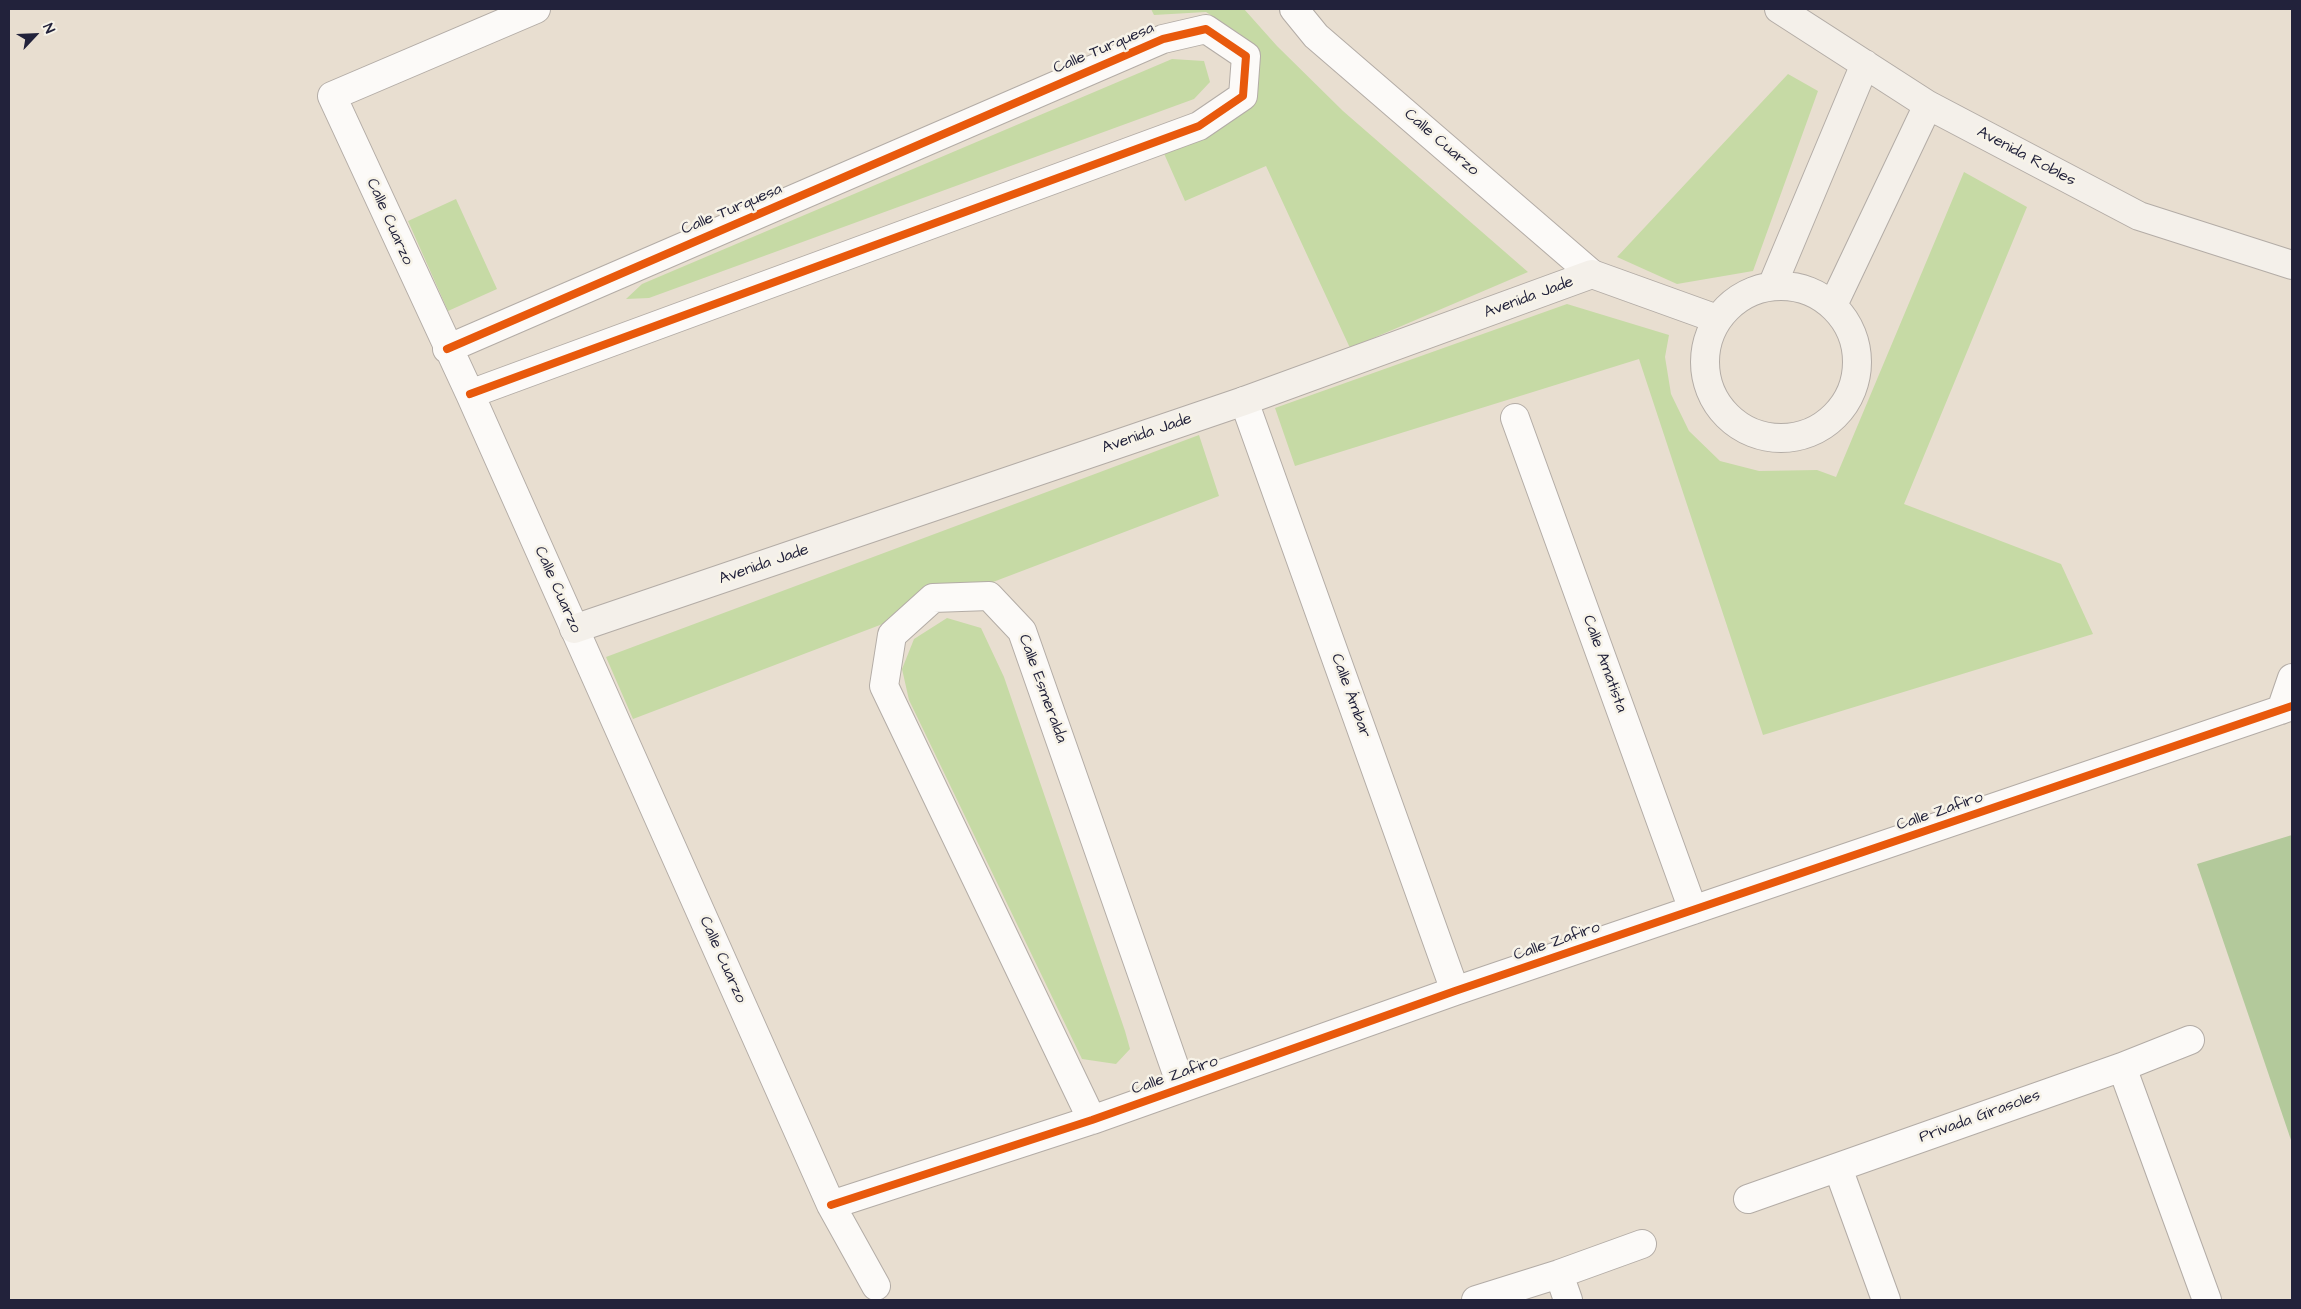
<!DOCTYPE html>
<meta charset="utf-8">
<style>
body{margin:0}
#map{position:relative;width:2301px;height:1309px;overflow:hidden;background:#e8ded0;font-family:"Architects Daughter",sans-serif}
canvas{display:block}
.frame{position:absolute;inset:0;border:10px solid #22223b;pointer-events:none}
.north{position:absolute;left:10px;top:10px;width:50px;height:50px;-webkit-text-stroke:4px #f7f3e8;paint-order:stroke;rotate:65deg;font-size:14px;font-weight:700;line-height:20px;text-align:center;color:#22223b}
.north::after{content:'';display:block;margin:auto;width:18px;height:22px;background:#22223b;clip-path:polygon(50% 0,100% 100%,50% 72%,0 100%)}
</style>
<div id="map">
<canvas width="2301" height="1309"></canvas>
<div class="frame"></div>
<div class="north">N</div>
</div>
<script>
const context = document.querySelector('canvas').getContext('2d');
context.lineJoin = 'round';
function fillPath(path, color) { context.fillStyle = color; context.fill(path, 'evenodd'); }
const shape = rows => new Path2D(rows.map(r => 'M' + r).join(''));
function stroke(path, color, width, dash) { context.strokeStyle = color; context.lineWidth = width; context.lineCap = dash ? 'butt' : 'round'; context.setLineDash(dash || []); context.stroke(path); }
function write(font, color, halo, rows, align = 'center') {
  context.font = font + ' "Architects Daughter",sans-serif'; context.lineWidth = 5; context.setLineDash([]); context.textBaseline = 'middle'; context.strokeStyle = halo; context.fillStyle = color; for (const [text, x, y, turn = 0] of rows) {
    context.save(); context.translate(x, y); context.rotate((+turn || 0) * Math.PI / 180); context.textAlign = isNaN(turn) ? turn : align; if (halo) context.strokeText(text, 0, 0); context.fillText(text, 0, 0); context.restore();
  }
}
fillPath(shape([
 [1151,9,1244,9,1277,46,1343,111,1528,272,1350,348,1266,166,1185,201,1162,149,1228,95,1254,61,1240,34,1206,12,1154,15],
 [1172,59,1204,61,1210,82,1194,99,649,298,626,299,642,284],
 [1788,74,1818,91,1753,271,1677,284,1617,257],
 [1964,172,2027,207,1904,504,2061,564,2093,634,1763,735,1639,359,1295,466,1275,408,1567,304,1669,335,1665,357,1671,394,1689,431,1720,461,1759,471,1817,470,1836,477],
 [456,199,497,289,448,311,408,221],
 [1199,435,1219,496,633,719,606,657],
 [947,618,981,628,1004,677,1125,1031,1130,1049,1116,1064,1082,1059,909,700,902,669,914,639]
]), '#c6daa5');
fillPath(shape([
 [2292,835,2292,1143,2197,864]
]), '#b3c99b');
const street = shape([
 [536,9,332,96,470,394,831,1205,876,1286],
 [1294,9,1316,36,1592,274],
 [447,349,1163,39,1206,29,1246,56,1243,96,1199,126,470,394],
 [1244,401,1455,991],
 [1515,418,1693,910],
 [2281,710,2292,678],
 [2122,1067,2207,1300],
 [1092,1120,884,686,892,635,933,598,989,596,1022,631,1182,1088],
 [1838,1168,1886,1300],
 [1748,1199,2122,1067,2190,1040],
 [831,1205,1092,1120,1455,991,2292,706],
 [1559,1274,1568,1300],
 [1476,1300,1559,1274,1642,1244]
]);
const secondary = shape([
 [1779,9,1928,105,2139,216,2292,265],
 '1705 362a76 76 0 1 1 152 0a76 76 0 1 1-152 0Z',
 [1772,286,1865,64],
 [1833,305,1928,105],
 [574,629,1244,401,1592,274,1717,319]
]);
stroke(street, '#b3aca6', 30);
stroke(secondary, '#b3aca6', 30);
stroke(street, '#fcfaf8', 28);
stroke(secondary, '#f4f0ea', 28);
stroke(shape([
 [447,349,1163,39,1206,29,1246,56,1243,96,1199,126,470,394],
 [831,1205,1092,1120,1455,991,2292,706]
]), '#e8590c', 8);
write('16px', '#22223b', '#f7f3e8', [
 ["Calle Turquesa",1104,49,-23],
 ["Calle Cuarzo",1441,143,41],
 ["Avenida Robles",2026,157,28],
 ["Calle Turquesa",732,210,-23],
 ["Calle Cuarzo",389,222,66],
 ["Avenida Jade",1529,298,-20],
 ["Avenida Jade",1147,434,-19],
 ["Avenida Jade",764,565,-19],
 ["Calle Cuarzo",557,590,66],
 ["Calle Amatista",1604,664,70],
 ["Calle Esmeralda",1042,689,70],
 ["Calle Ámbar",1350,696,70],
 ["Calle Zafiro",1940,812,-19],
 ["Calle Zafiro",1557,942,-19],
 ["Calle Cuarzo",722,960,66],
 ["Calle Zafiro",1175,1076,-19],
 ["Privada Girasoles",1980,1117,-20]
]);
</script>
